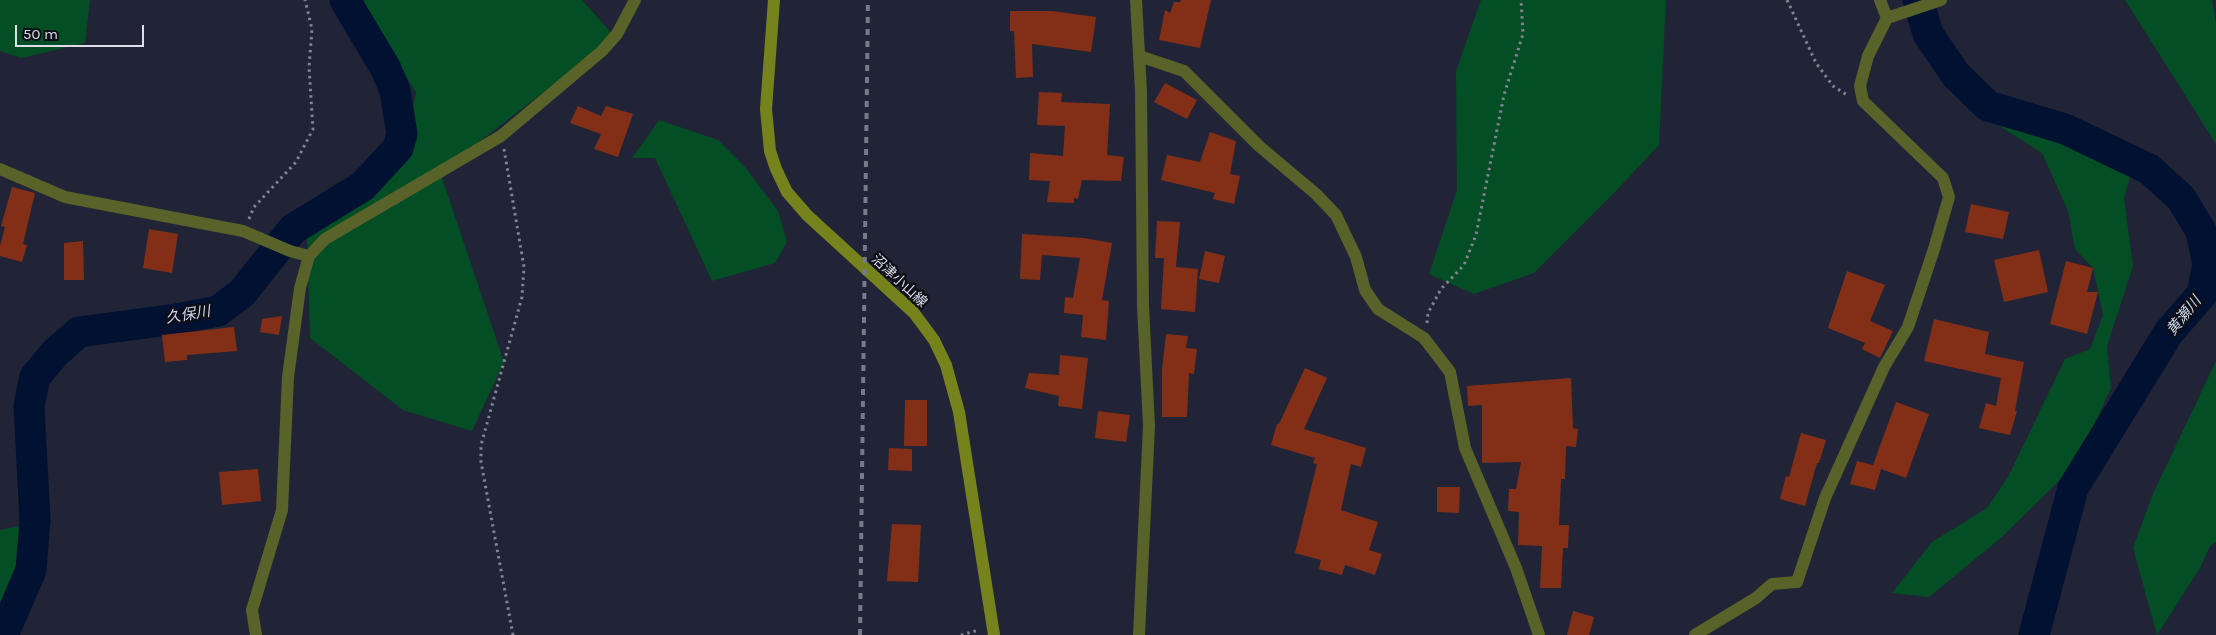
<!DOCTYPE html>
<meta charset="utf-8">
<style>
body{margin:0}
#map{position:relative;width:2216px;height:635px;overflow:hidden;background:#212436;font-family:Karla,sans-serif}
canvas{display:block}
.scale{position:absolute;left:15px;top:25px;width:129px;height:22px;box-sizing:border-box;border:2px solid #dcdfeb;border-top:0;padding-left:6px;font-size:15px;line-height:18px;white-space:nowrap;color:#dcdfeb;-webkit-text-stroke:4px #0d0e16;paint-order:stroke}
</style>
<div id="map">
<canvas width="2216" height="635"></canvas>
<div class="scale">50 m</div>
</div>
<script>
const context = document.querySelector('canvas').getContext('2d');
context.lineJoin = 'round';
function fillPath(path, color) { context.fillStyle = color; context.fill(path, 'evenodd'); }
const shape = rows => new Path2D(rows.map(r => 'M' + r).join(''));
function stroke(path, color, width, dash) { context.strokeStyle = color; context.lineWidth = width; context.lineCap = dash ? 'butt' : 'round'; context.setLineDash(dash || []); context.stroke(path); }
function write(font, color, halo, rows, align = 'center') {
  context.font = font + ' Karla,"Noto Sans JP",sans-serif'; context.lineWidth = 4.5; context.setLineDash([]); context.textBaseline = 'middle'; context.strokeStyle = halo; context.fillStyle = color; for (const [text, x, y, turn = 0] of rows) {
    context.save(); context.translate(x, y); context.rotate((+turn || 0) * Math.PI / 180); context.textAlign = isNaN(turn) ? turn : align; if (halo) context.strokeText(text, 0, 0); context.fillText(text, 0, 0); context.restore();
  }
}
fillPath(shape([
 [0,0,90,0,85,43,21,58,0,51],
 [361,0,582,0,615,37,440,172,504,362,472,431,403,410,310,338,307,234,406,138,416,93],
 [1481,0,1666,0,1659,145,1614,193,1534,273,1474,294,1429,274,1457,190,1456,71],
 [2125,0,2212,0,2216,23,2216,144],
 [2013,113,2074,133,2124,162,2130,177,2124,198,2133,266,2107,346,2111,388,2076,464,2002,537,1929,597,1892,593,1932,542,1987,508,2008,477,2065,359,2090,349,2103,315,2093,268,2075,249,2068,211,2042,153,2001,127],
 [659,120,718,140,745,167,778,211,787,242,775,263,712,281,655,158,632,158],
 [2216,361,2216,542,2210,546,2200,568,2157,635,2133,548,2152,496],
 [20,526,33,549,8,635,0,635,0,530]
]), '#034e24');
stroke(shape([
 [1918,0,1928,34,1956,75,1988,106,2065,129,2149,169,2181,198,2201,231,2208,264,2202,294,2169,332,2073,488,2034,635],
 [3,635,31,570,35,520,29,406,35,377,55,353,79,332,176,319,218,311,242,293,293,229,363,186,398,148,402,134,395,91,386,69,345,0]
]), '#001132', 31);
fillPath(shape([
 [1181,0,1211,0,1200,48,1159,40,1165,10,1170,13,1174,2,1180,2],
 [1010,11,1052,11,1096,17,1091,52,1032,44,1033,77,1016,78,1014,31,1010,31],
 [1165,83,1197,100,1187,119,1154,102],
 [1039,92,1062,93,1061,102,1110,104,1107,155,1124,157,1121,181,1082,180,1078,199,1074,198,1074,203,1047,202,1050,181,1029,180,1030,153,1063,156,1065,126,1037,125],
 [578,106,601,116,606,106,633,114,618,157,594,149,601,134,570,123],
 [1210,132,1236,141,1230,174,1240,176,1234,204,1213,199,1215,193,1161,180,1167,155,1200,162],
 [12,187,35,193,23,244,27,245,22,262,0,256,0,246,5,227,1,226],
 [1971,204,2009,212,2003,239,1965,232],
 [1157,221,1180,222,1176,267,1198,269,1195,312,1161,309,1164,258,1155,258],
 [149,229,178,234,172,273,143,268],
 [1022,234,1084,238,1112,243,1102,300,1109,301,1106,340,1081,337,1083,315,1064,313,1065,297,1073,298,1080,258,1042,255,1040,280,1020,279],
 [83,241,84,280,64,280,64,243],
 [2039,250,2048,292,2004,302,1994,260],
 [1205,251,1225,256,1219,283,1199,279],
 [2066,261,2093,268,2087,292,2098,292,2087,334,2050,324],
 [1847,271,1885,285,1870,321,1893,331,1880,358,1862,349,1865,343,1828,328],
 [282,316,279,335,260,332,262,319],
 [1934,319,1989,332,1985,354,2024,362,2015,411,2017,411,2010,435,1979,428,1986,403,1996,406,2001,378,1924,361],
 [234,327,237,351,187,355,187,360,165,362,162,335],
 [1166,334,1188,336,1186,348,1197,349,1194,374,1189,373,1187,417,1162,417,1162,370],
 [1060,355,1088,358,1082,409,1058,406,1059,396,1025,388,1029,373,1059,375],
 [1305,368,1327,378,1304,429,1366,448,1361,467,1351,464,1341,510,1378,522,1369,550,1382,554,1375,575,1345,565,1342,575,1319,569,1321,560,1295,553,1317,464,1313,463,1315,458,1271,445,1277,424,1279,424],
 [1571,378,1573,428,1578,429,1576,447,1566,446,1565,479,1561,479,1559,525,1569,525,1568,548,1563,548,1561,588,1540,588,1542,546,1518,545,1519,512,1508,511,1509,489,1516,489,1521,462,1482,463,1482,405,1468,406,1467,386],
 [905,400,927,400,927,446,904,446],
 [1896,402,1929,414,1906,478,1881,469,1875,490,1850,484,1857,461,1873,465],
 [1098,411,1130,415,1126,442,1095,438],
 [1801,433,1826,440,1819,463,1817,463,1805,506,1780,499,1786,476,1789,477],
 [889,448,912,449,912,471,888,470],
 [258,469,261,501,222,505,219,472],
 [1437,487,1460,487,1459,513,1437,512],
 [892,524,921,525,918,582,887,581],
 [1573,611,1594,617,1589,635,1567,635]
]), '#832f17');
stroke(shape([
 [1787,0,1816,63,1833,86,1847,95],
 [504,149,524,267,522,297,481,445,481,462,513,635],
 [249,219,254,207,296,162,313,129,309,67,312,29,305,0],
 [1427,323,1428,313,1441,289,1464,265,1476,235,1504,95,1523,34,1521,0],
 [961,635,979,630]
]), '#818493', 3, [2.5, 4]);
stroke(shape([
 [1136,0,1141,91,1143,306,1149,426,1139,635],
 [1880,0,1887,18],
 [1139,56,1184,71,1259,146,1316,194,1336,215,1356,257,1365,290,1378,309,1424,338,1450,372,1465,448,1516,568,1539,635],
 [0,169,65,197,243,231,290,251,309,256],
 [256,635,252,610,282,510,288,377,300,288,309,256,325,239,501,136,602,51,617,34,635,0],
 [1695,635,1756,598,1772,584,1797,582,1825,498,1884,367,1908,327,1934,249,1949,197,1943,178,1863,101,1860,86,1868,56,1887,18,1941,0]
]), '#596228', 12);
stroke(shape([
 [774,0,766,109,770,151,776,169,787,192,807,215,914,313,934,340,946,365,959,412,994,635]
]), '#76831c', 12);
stroke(shape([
 [860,635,868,0]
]), '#777a89', 4, [6, 6]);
write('14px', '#dcdfeb', '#0d0e16', [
 ["沼津小山線",899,281,43]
]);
write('italic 15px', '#cbd8ec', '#0d0e16', [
 ["久保川",188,315,-9],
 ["黄瀬川",2184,316,-51]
]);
</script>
